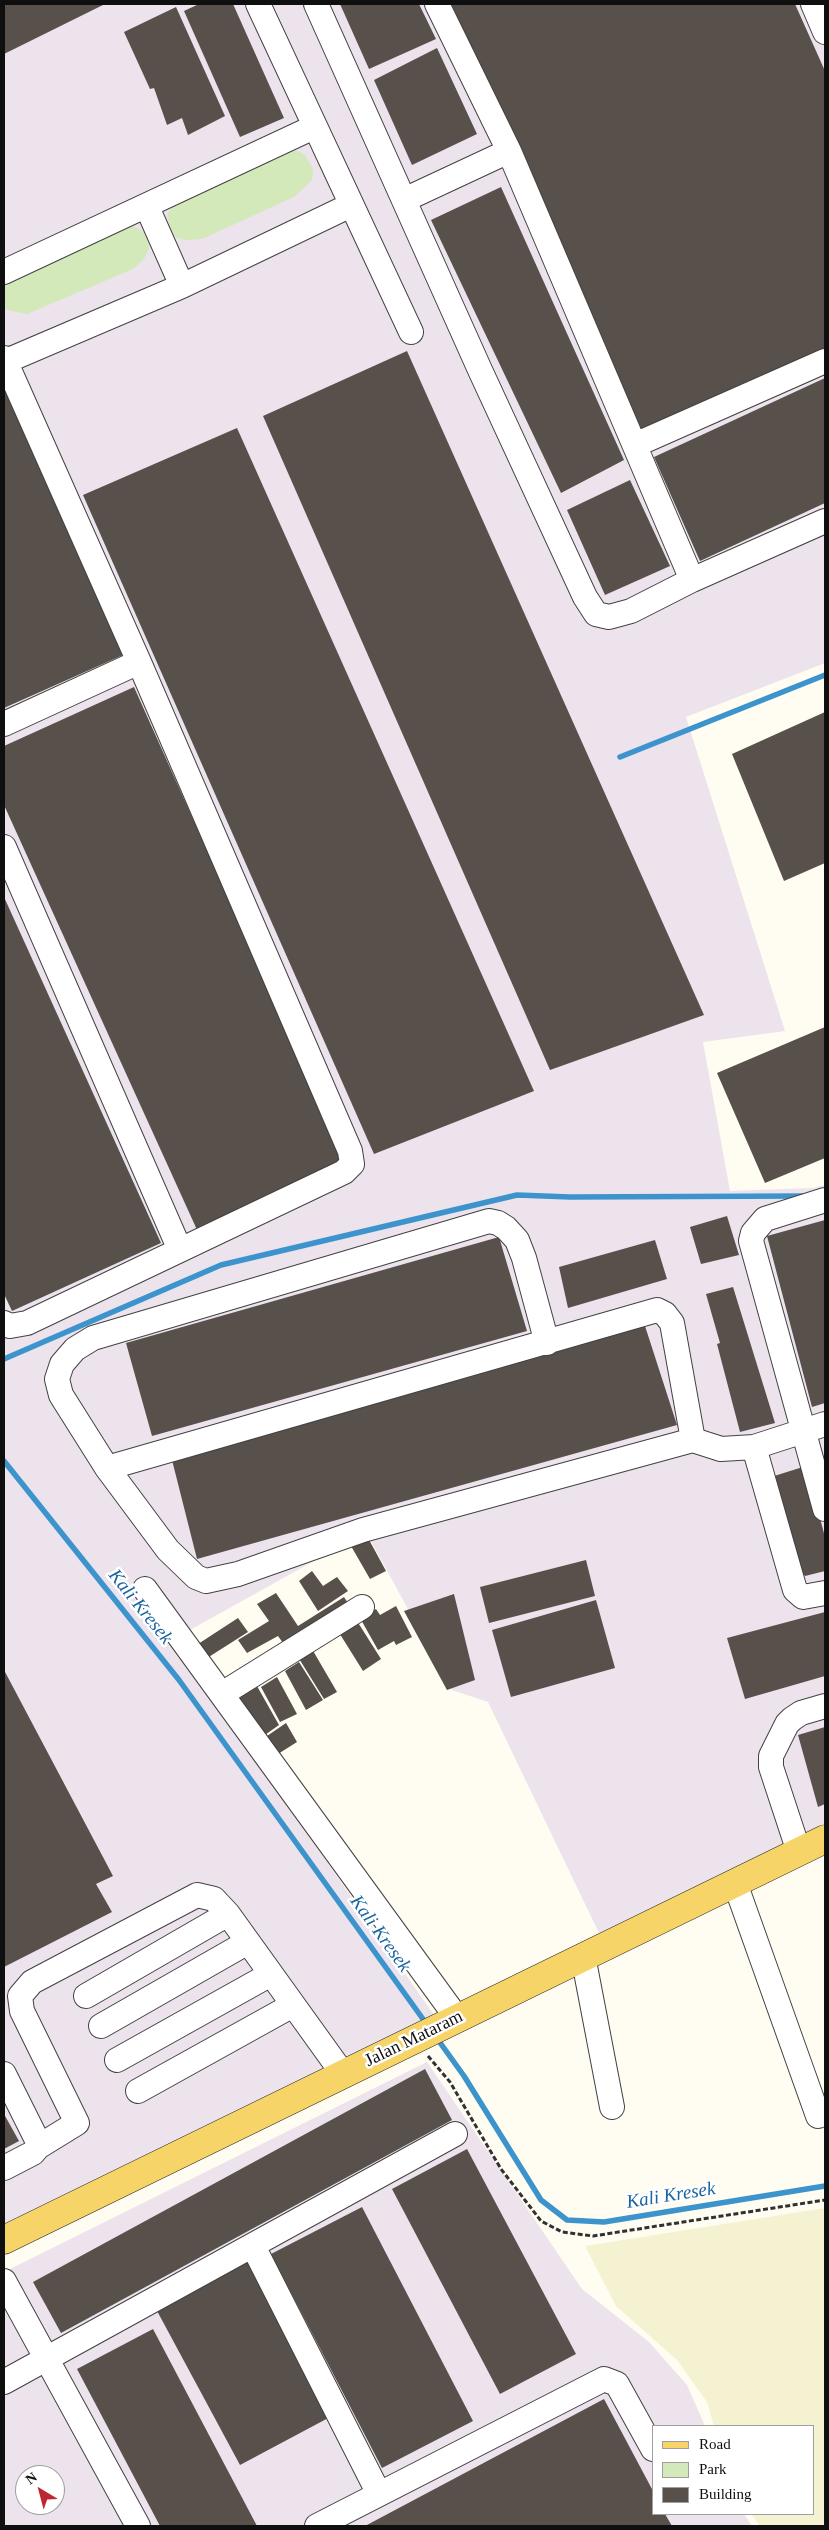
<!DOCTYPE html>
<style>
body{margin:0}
#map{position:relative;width:829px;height:2530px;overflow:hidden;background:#fffcf1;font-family:"Times New Roman",serif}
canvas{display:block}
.frame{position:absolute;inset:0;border:5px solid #0f0f0f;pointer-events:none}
.legend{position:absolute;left:652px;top:2425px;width:162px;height:90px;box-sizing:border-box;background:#fff;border:1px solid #9f9f9f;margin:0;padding:6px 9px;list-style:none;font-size:15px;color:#0f0f0f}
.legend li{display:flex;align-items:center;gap:10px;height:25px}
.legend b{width:25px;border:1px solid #9f9f9f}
.north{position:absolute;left:15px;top:2465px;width:50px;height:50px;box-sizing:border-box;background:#fff;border:1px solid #9f9f9f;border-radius:50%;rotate:323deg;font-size:14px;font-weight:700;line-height:20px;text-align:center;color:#0f0f0f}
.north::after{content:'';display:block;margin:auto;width:18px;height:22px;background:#be272f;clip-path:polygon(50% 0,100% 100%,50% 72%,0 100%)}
</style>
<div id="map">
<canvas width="829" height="2530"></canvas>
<div class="frame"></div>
<ul class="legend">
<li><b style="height:6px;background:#f7d468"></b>Road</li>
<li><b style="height:14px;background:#d3e9ba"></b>Park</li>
<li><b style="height:14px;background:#57504b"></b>Building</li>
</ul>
<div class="north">N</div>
</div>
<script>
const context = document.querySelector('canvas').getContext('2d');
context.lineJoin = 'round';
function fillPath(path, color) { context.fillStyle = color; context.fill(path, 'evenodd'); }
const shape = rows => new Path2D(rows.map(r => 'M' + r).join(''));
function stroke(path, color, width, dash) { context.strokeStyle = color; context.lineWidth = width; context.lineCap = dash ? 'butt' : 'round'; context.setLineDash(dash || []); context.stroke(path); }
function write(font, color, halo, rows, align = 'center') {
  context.font = font + ' "Times New Roman",serif'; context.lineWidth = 5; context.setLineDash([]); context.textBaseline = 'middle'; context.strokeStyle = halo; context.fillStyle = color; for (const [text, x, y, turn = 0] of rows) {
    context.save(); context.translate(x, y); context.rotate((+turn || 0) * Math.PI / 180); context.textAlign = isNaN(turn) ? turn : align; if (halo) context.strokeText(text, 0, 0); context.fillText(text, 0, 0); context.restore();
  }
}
fillPath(shape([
 [4,4,825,4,825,663,686,717,785,1031,703,1042,730,1191,813,1188,825,1185,825,1823,599,1933,488,1702,452,1690,366,1532,172,1640,436,2018,4,2228],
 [427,2062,582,2289,649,2342,687,2385,705,2426,653,2426,653,2514,744,2514,752,2526,4,2526,4,2272],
 [25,2475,55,2475,55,2505,25,2505]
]), '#ece3ed');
fillPath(shape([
 [825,2208,825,2526,760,2526,751,2514,813,2514,813,2426,714,2426,707,2402,677,2360,616,2306,585,2246]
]), '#f5f2d1');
fillPath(shape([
 [288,151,298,151,305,155,313,169,312,180,294,197,202,239,185,240,177,238,171,232,167,215,175,201],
 [130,225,141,230,147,238,149,249,144,259,133,269,27,314,7,310,4,306,4,281]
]), '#d3e9ba');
stroke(shape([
 [620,757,825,675],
 [4,1359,221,1265,517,1195,570,1197,804,1196],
 [4,1461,179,1680,428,2026],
 [436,2037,464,2076,541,2200,567,2220,604,2222,825,2186]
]), '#3d94cc', 5.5);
fillPath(shape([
 [4,4,105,4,4,54],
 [199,4,233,4,284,118,240,137,184,11],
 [340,4,419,4,436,39,369,69],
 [448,4,795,4,825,71,825,350,641,432],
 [176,7,225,116,188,135,182,118,167,125,154,88,150,89,124,32],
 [437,48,477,134,412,165,374,80],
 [501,187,624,460,561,493,431,220],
 [407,351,704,1015,550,1070,263,416],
 [825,378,825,503,700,561,654,457],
 [4,388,123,655,4,708],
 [237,428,534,1091,374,1154,83,495],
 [630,480,670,566,605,595,567,510],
 [134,687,346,1162,198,1232,4,805,4,746],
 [825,712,825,863,784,881,732,754],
 [4,897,161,1243,12,1311,4,1294],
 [825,1027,825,1158,765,1183,717,1073],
 [727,1216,739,1255,701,1264,690,1227],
 [825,1220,825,1403,812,1407,767,1236],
 [499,1237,527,1331,152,1436,126,1343],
 [655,1240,667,1279,568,1308,559,1267],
 [733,1287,775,1423,740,1432,717,1344,720,1343,706,1294],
 [645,1326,677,1425,197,1559,172,1460],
 [806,1466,825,1537,825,1571,805,1576,797,1567,771,1477],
 [367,1536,386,1571,370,1579,351,1546],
 [586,1560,595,1596,489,1623,480,1587],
 [312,1571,323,1586,337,1577,348,1591,318,1611,299,1581],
 [276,1593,298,1626,344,1597,353,1611,288,1650,278,1636,247,1653,238,1640,269,1621,257,1604],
 [454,1594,475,1680,447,1690,404,1611],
 [596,1600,615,1668,511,1697,492,1630],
 [396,1606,412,1637,396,1645,394,1641,378,1650,360,1618,376,1609,380,1615],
 [825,1612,825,1676,745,1699,727,1638],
 [238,1618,248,1632,204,1660,195,1646],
 [357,1621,381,1659,363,1671,338,1631],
 [312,1649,337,1692,324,1699,298,1657],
 [299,1662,323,1700,306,1710,285,1671],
 [4,1670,113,1876,96,1884,112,1912,4,1967],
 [277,1677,297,1714,280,1722,261,1687],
 [253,1679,279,1725,262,1737,242,1702,238,1705,231,1692],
 [286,1723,297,1742,278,1754,267,1736],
 [825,1727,825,1804,818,1807,798,1735],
 [425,2069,452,2120,61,2333,33,2282],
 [4,2114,19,2141,4,2149],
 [467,2149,576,2354,500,2394,392,2189],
 [362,2207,473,2421,382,2468,271,2254],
 [248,2260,332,2416,240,2465,156,2309],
 [153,2329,257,2526,160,2526,77,2369],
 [604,2399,653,2491,653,2514,665,2514,672,2526,365,2526]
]), '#57504b');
const minor = shape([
 [258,4,411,332],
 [316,4,480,370,585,597,596,614,609,617,631,611,692,580,825,521],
 [437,4,509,151,692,580],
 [813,4,825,32],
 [404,200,509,151],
 [147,207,182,286],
 [4,272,314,127],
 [4,358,139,662,350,1151,352,1164,344,1172,27,1323,10,1326,4,1323],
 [4,362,182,286,351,205],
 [635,445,825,361],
 [4,724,139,662],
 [4,847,180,1250],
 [825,1200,765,1219,753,1233,751,1241,825,1509],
 [547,1343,524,1258,517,1240,506,1228,498,1223,489,1221,93,1338,75,1349,62,1364,57,1379,61,1395,107,1468,168,1550,196,1577,206,1581,238,1574,363,1530,693,1440,721,1449,754,1447,825,1424],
 [754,1447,795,1590,803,1597,825,1593],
 [107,1468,657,1310,665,1314,672,1323,693,1440],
 [145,1589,457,2018],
 [222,1694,362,1607],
 [799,1852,771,1767,771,1756,787,1724,792,1719,801,1713,825,1706],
 [735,1883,818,2116],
 [583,1956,612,2107],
 [86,1996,228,1914],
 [101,2026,248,1942],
 [117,2060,271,1974],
 [4,2074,37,2140,38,2147,33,2153,4,2168],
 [138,2091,293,2005],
 [38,2147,77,2123,22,2011,20,1996,32,1982,197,1895,214,1899,228,1914,343,2074],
 [253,2246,379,2494],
 [4,2281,138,2526],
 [4,2382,455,2134],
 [317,2526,604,2379,617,2384,653,2449]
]);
const major = shape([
 [4,2240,825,1839]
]);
stroke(minor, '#424242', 26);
stroke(major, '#202020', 29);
stroke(shape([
 [428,2056,450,2082,501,2169,541,2221,562,2232,593,2236,825,2200]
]), '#313131', 3, [5, 2.5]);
stroke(minor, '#fff', 24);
stroke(major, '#f7d468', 28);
write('18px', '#0f0f0f', '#fff', [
 ["Jalan Mataram",414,2039,-26]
]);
write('italic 19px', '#1865a0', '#fff', [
 ["Kali Kresek",140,1607,51],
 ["Kali Kresek",380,1934,54],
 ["Kali Kresek",671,2196,-9]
]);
</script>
